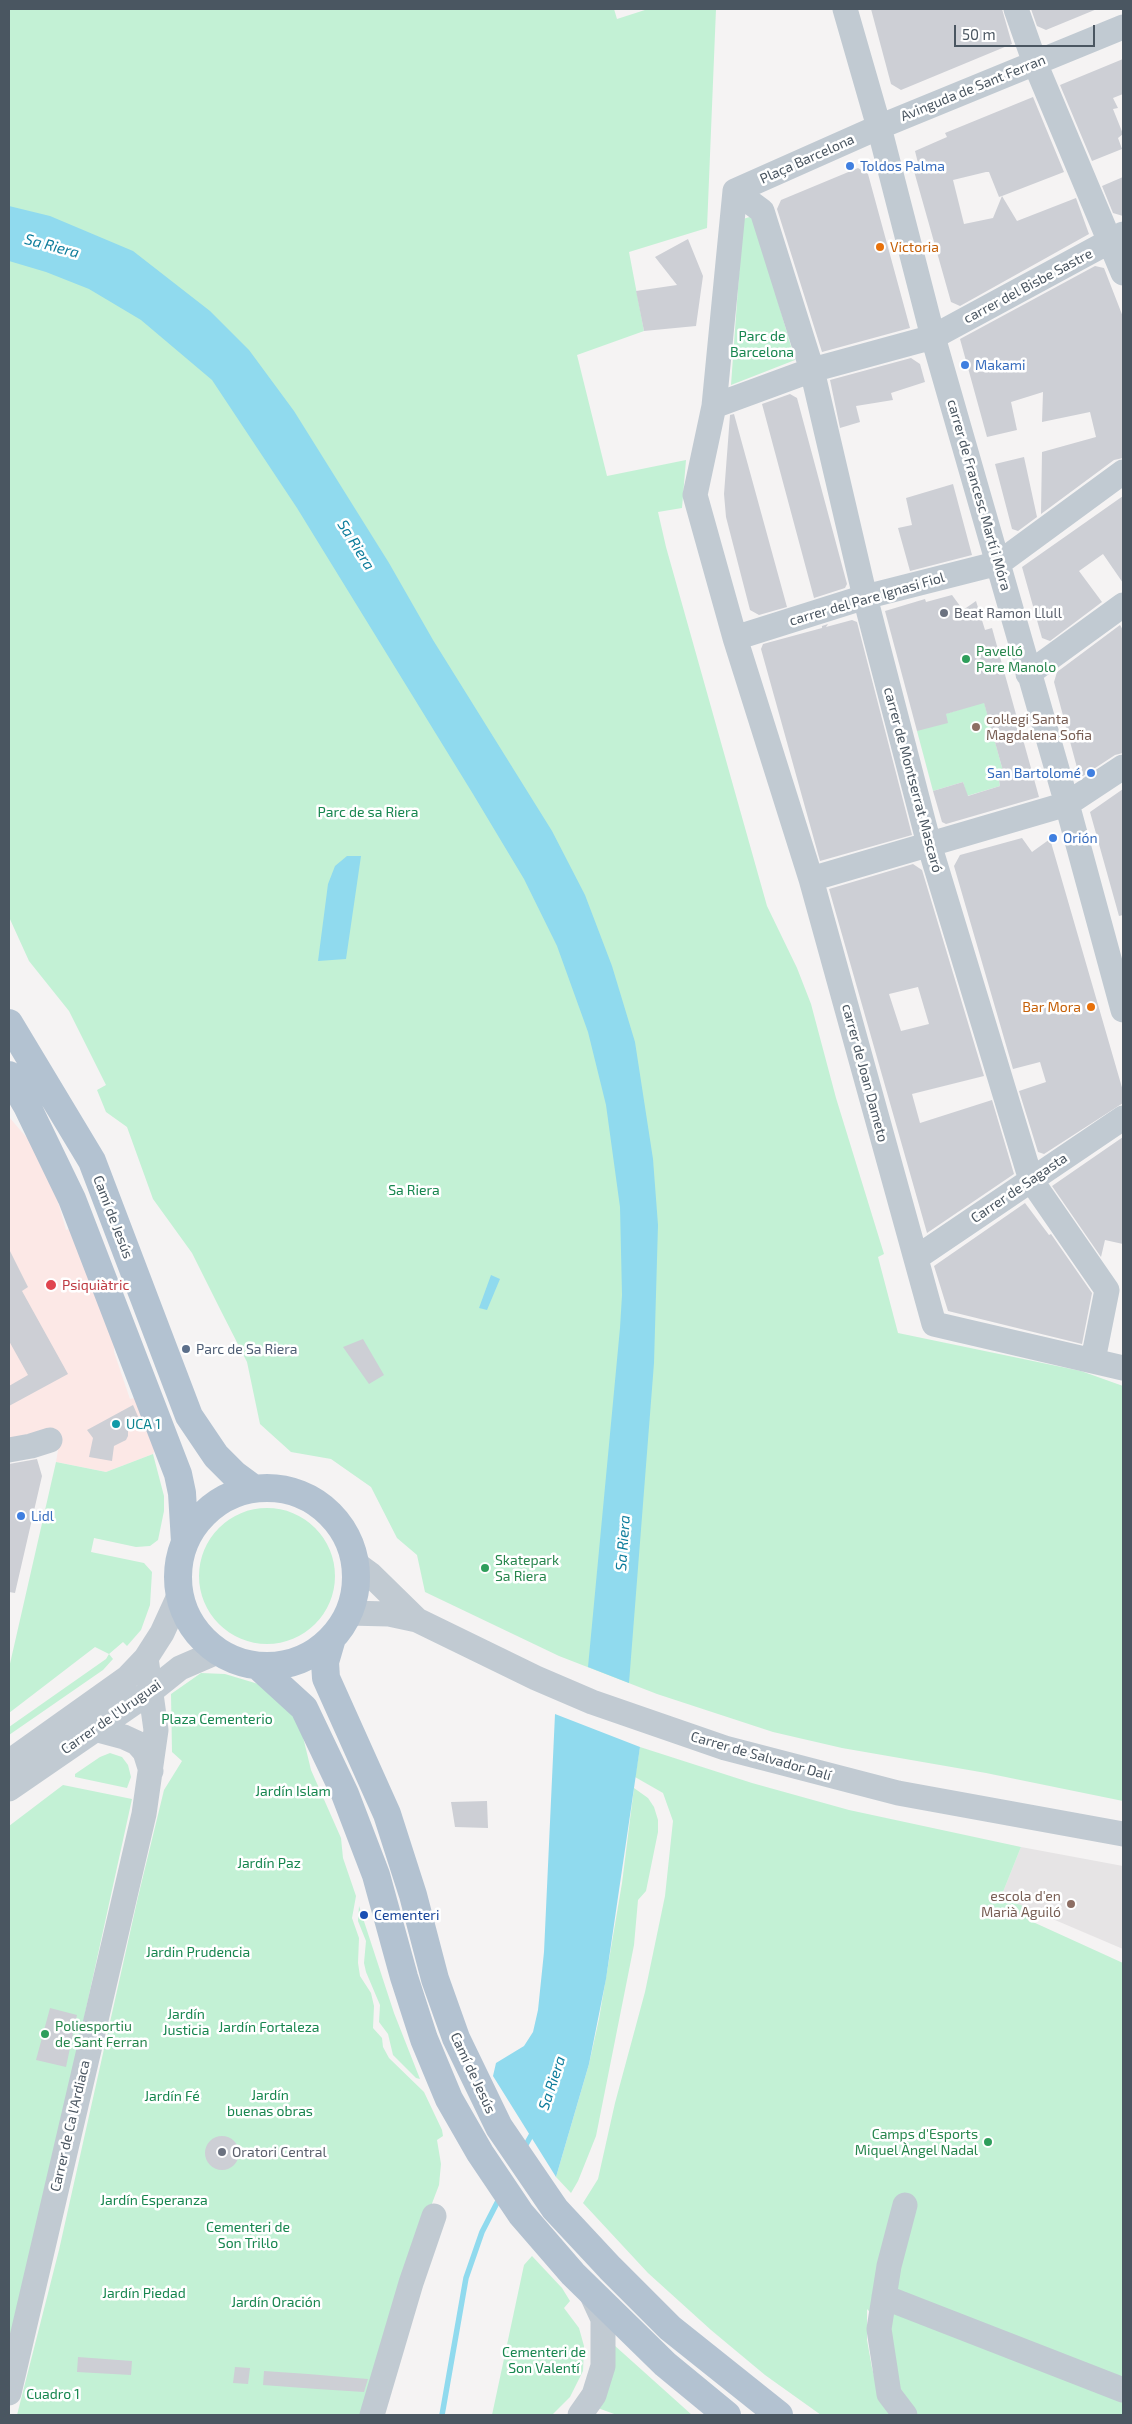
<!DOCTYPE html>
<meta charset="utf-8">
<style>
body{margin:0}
#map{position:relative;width:1132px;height:2424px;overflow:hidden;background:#f5f3f3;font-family:"Exo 2",sans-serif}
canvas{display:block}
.frame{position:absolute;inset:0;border:10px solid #4a5661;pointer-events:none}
.scale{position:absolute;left:954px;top:25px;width:141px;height:22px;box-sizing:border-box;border:2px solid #4a5661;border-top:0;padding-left:6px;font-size:15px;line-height:18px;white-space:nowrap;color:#4a5661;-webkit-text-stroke:4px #fff;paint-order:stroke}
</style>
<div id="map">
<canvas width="1132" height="2424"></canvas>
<div class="frame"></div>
<div class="scale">50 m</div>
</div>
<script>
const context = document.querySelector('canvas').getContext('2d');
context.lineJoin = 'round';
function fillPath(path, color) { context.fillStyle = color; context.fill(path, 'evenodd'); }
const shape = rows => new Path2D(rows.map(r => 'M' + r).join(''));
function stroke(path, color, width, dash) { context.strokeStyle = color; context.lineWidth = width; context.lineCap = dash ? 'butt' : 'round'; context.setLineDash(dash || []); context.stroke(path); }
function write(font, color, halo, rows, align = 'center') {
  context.font = font + ' "Exo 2",sans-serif'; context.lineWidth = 5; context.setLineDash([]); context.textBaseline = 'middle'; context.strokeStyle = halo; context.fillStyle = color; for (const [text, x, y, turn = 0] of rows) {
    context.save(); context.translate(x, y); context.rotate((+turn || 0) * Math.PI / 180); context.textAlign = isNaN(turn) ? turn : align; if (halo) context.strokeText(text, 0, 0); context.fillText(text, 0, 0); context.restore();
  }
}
fillPath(shape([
 [1021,1847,1123,1866,1123,1949,1001,1897]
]), '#e6e4e5');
fillPath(shape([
 [9,1117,34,1146,52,1180,66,1230,72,1228,114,1341,114,1352,130,1399,134,1398,156,1447,153,1454,106,1472,56,1462,58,1450,9,1458]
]), '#fce8e6');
fillPath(shape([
 [9,9,614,9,617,19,648,9,716,9,707,228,629,252,644,331,577,355,607,476,686,460,682,508,658,512,666,547,767,906,797,968,811,1004,836,1098,884,1254,878,1257,898,1333,1081,1371,1123,1386,1123,1801,986,1773,842,1748,773,1732,657,1694,559,1656,425,1592,417,1555,397,1538,371,1487,331,1459,291,1452,260,1424,247,1362,220,1309,192,1253,153,1199,127,1127,106,1112,97,1090,106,1085,69,1011,29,961,9,917],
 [753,216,795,360,731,385,743,219],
 [984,702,1005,778,999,780,1000,786,967,796,963,782,933,791,917,731,945,714],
 [153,1454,164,1496,164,1511,158,1540,150,1546,136,1547,94,1538,91,1552,144,1563,152,1572,150,1605,141,1630,127,1646,123,1642,109,1654,113,1659,103,1670,9,1735,9,1727,106,1659,109,1654,95,1647,9,1713,9,1668,56,1462,106,1472],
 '199 1576a68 68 0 1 1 136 0a68 68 0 1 1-136 0Z',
 [201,1673,225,1674,265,1686,297,1712,311,1770,341,1838,343,1858,356,1896,352,1918,359,1938,358,1963,360,1976,371,1993,374,2006,373,2028,382,2038,383,2047,389,2058,424,2092,442,2130,443,2136,437,2140,441,2164,439,2185,428,2214,384,2415,17,2415,59,2250,138,1897,164,1790,182,1761,172,1752,171,1694],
 [640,1747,752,1783,849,1810,1021,1847,1001,1897,1035,1911,1033,1922,1123,1963,1123,2415,915,2415,898,2398,887,2330,867,2309,867,2340,872,2368,880,2398,892,2415,821,2415,765,2375,711,2330,648,2273,583,2203,598,2179,615,2103,645,1992,665,1896,673,1821,663,1793,635,1777],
 [110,1753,122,1757,128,1765,131,1777,127,1788,75,1777,75,1774,100,1757],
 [63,1785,132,1799,9,2360,9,1826],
 [634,1788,648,1798,654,1807,658,1820,658,1832,646,1891,638,1900,634,1945,596,2136,578,2181,571,2193,556,2177,589,2064,599,2019,622,1883],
 [359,1906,394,2013,420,2079,416,2078,393,2055,388,2034,379,2022,380,2005,366,1972,364,1963,366,1941,358,1921],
 [532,2256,562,2288,570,2301,564,2308,579,2328,584,2346,583,2371,570,2397,552,2415,492,2415,524,2265],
 [614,2345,692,2415,617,2415,595,2407]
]), '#c3f1d5');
fillPath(shape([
 [9,206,50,216,133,251,210,311,249,350,294,411,389,563,433,640,552,831,585,895,612,966,635,1042,653,1159,658,1225,654,1363,629,1683,588,1667,620,1328,622,1295,620,1207,606,1105,588,1032,557,946,524,879,473,794,297,508,212,380,141,320,89,289,46,272,9,261],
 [347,856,361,856,346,959,318,961,328,884,335,866],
 [491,1275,500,1279,487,1310,479,1308],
 [555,1714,640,1747,606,1979,589,2064,556,2177,493,2076,496,2063,524,2046,533,2032,538,2010,544,1952]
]), '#90daee');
stroke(shape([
 [523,2150,533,2132],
 [442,2415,466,2278,482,2232,500,2197]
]), '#90daee', 5.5);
fillPath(shape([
 [871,9,1002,9,1012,44,901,90,891,84],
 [1031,9,1097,9,1046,30,1037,26],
 [1123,59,1123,94,1113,98,1118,108,1113,109,1123,134,1118,138,1122,149,1092,161,1060,85],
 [1033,97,1064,172,1002,196,1017,221,1076,198,1089,234,960,306,951,302,912,164,918,163,915,151,947,137,945,133],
 [986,172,989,172,999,197,1002,196,993,218,964,224,953,180],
 [858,168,868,174,910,328,822,352,777,209,781,200],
 [1123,177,1123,216,1113,213,1102,186],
 [688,239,703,276,696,326,644,331,636,291,677,285,655,257],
 [1095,266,1104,268,1123,317,1123,458,1114,460,1041,514,1042,452,1096,437,1090,412,1042,422,1043,392,1011,402,1017,430,987,437,960,339],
 [911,358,920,364,925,382,891,393,893,400,856,406,860,422,840,428,830,380],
 [790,394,797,398,847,584,845,588,814,598,762,404],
 [734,414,787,607,759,615,750,610,726,517,724,494,730,415],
 [1024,457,1037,517,1018,531,1012,529,995,464],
 [953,484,972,555,910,571,898,528,912,525,906,498],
 [1123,496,1123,583,1103,554,1079,571,1102,602,1050,641,1042,638,1022,567],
 [952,595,963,610,976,601,985,630,992,628,1039,797,946,824,942,822,933,791,963,782,968,796,1000,786,999,780,1005,778,984,703,946,714,948,723,917,731,885,611,925,599,926,602],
 [852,620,857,622,912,835,820,861,761,649,763,644,822,628,822,626,828,624,826,627],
 [1120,625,1123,630,1123,753,1115,755,1083,776,1079,775,1054,682,1057,672],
 [1123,789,1123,915,1119,916,1090,812],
 [1022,838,1032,852,1050,839,1123,1091,1123,1103,1044,1154,1038,1152,1019,1091,1046,1082,1040,1062,1013,1069,954,866,960,855],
 [913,864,922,870,984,1076,912,1094,920,1123,992,1100,1014,1174,927,1233,829,889],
 [918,987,929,1024,901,1031,889,994],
 [1123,1137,1123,1244,1105,1240,1101,1257,1052,1186],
 [1025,1203,1049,1235,1051,1234,1092,1293,1082,1344,948,1311,934,1266],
 [9,1249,28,1287,22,1291,68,1374,9,1406,9,1386,28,1375,9,1341],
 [363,1339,384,1375,369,1384,343,1347],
 [133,1405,140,1421,128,1426,128,1436,126,1440,114,1446,112,1461,89,1457,93,1438,87,1430],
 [37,1459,42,1476,15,1593,9,1592,9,1464],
 [487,1801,488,1828,455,1827,451,1802],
 [50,2008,77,2015,66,2067,36,2060],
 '205 2153a17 17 0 1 1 34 0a17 17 0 1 1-34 0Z',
 [78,2357,132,2361,131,2375,77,2372],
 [235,2367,250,2368,248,2384,233,2383],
 [264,2371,308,2374,368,2379,364,2392,317,2389,263,2385]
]), '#cdcfd5');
stroke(shape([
 [845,9,879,127,933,337,1067,804,1123,1010],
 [1016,9,1035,63,1123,273],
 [735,191,714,406,695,495,735,638,811,879,934,1324,1123,1368],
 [735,191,762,211,812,370,865,597,929,844,1031,1180,1107,1290,1093,1360],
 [735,191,879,127,1123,27],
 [714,406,812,370,933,337,1123,234],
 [735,638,865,597,999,563,1123,472],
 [1028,674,1123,605],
 [811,879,1067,804,1123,767],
 [916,1258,1123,1118],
 [9,1450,31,1446,50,1440],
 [355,1563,370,1574,417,1620],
 [348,1613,389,1614,417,1620,536,1678,592,1702,725,1748,898,1793,1123,1834],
 [94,1729,124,1737,137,1743,145,1752,151,1771],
 [9,1762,127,1678,146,1658,162,1633,179,1596],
 [9,1789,150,1692,180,1668,217,1652],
 [884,2297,1123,2390],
 [9,2393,144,1814,156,1730,146,1658],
 [372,2415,411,2283,434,2216],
 [580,2415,594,2395,603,2366,603,2319,591,2293],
 [905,2415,889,2394,879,2329,889,2266,905,2205]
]), '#c1cad2', 25);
stroke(shape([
 [9,1023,92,1161,189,1416,216,1456,234,1474,253,1488],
 [9,1075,27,1106,72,1199,178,1474,182,1493,185,1542],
 '178 1577a89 89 0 1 1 178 0a89 89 0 1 1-178 0Z',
 [332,1638,325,1662,326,1678,387,1814,413,1895,435,1979,456,2038,499,2127,555,2209,610,2268,670,2328,779,2415],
 [258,1666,304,1708,345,1794,376,1875,404,1977,424,2039,449,2099,480,2153,521,2214,573,2274,665,2364,727,2415]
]), '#b3c2d1', 28);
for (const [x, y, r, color] of [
 [850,166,5,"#3f7fe0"],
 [880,247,5,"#e8710a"],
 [965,365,5,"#3f7fe0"],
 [944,613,5,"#6b7280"],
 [966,659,5,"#2e9e5b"],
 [976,727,5,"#8d6e63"],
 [1091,773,5,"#3f7fe0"],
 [1053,838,5,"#3f7fe0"],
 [1091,1007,5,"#e8710a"],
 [51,1285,6,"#e0444e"],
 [186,1349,5,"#5c6f8a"],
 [116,1424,5,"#0f9aa8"],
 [21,1516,5,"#3f7fe0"],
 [485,1568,5,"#2e9e5b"],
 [1071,1904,5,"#8d6e63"],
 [364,1915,5,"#1a4fb4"],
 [45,2034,5,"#2e9e5b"],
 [988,2142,5,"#2e9e5b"],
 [222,2152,5,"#6b7280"]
]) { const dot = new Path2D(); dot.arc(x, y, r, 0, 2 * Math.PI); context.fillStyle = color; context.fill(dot); stroke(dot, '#fff', 2); }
write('14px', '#4a5661', '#fff', [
 ["Avinguda de Sant Ferran",973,88,-22],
 ["Plaça Barcelona",807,159,-24],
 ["carrer del Bisbe Sastre",1028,286,-28],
 ["carrer de Francesc Martí i Móra",979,495,74],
 ["carrer del Pare Ignasi Fiol",867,599,-16],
 ["carrer de Montserrat Mascaró",913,780,75],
 ["carrer de Joan Dameto",865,1073,75],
 ["Carrer de Sagasta",1019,1188,-34],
 ["Camí de Jesús",113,1217,69],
 ["Carrer de l'Uruguai",111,1717,-35],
 ["Carrer de Salvador Dalí",761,1756,16],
 ["Camí de Jesús",473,2073,65],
 ["Carrer de Ca l'Ardiaca",70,2126,-77]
]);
write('14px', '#366cbe', '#fff', [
 ["Toldos Palma",860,166],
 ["Makami",975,365],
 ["San Bartolomé",1081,773,"right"],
 ["Orión",1063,838],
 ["Lidl",31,1516]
], 'left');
write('14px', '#c56008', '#fff', [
 ["Victoria",890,247],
 ["Bar Mora",1081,1007,"right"]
], 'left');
write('14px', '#17864f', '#fff', [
 ["Parc de",762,336],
 ["Barcelona",762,352],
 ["Parc de sa Riera",368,812],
 ["Sa Riera",414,1190],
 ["Plaza Cementerio",217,1719],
 ["Jardín Islam",293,1791],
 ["Jardín Paz",269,1863],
 ["Jardin Prudencia",198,1952],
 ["Jardín",186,2014],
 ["Justicia",186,2030],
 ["Jardín Fortaleza",269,2027],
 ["Jardín",270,2095],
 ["buenas obras",270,2111],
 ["Jardín Fé",172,2096],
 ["Jardín Esperanza",154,2200],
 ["Cementeri de",248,2227],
 ["Son Tril·lo",248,2243],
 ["Jardín Piedad",144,2293],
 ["Jardín Oración",276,2302],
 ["Cementeri de",544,2352],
 ["Son Valentí",544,2368],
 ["Cuadro 1",53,2394]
]);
write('14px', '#5b616d', '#fff', [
 ["Beat Ramon Llull",954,613],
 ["Oratori Central",232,2152]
], 'left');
write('14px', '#27864d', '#fff', [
 ["Pavelló",976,651],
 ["Pare Manolo",976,667],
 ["Skatepark",495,1560],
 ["Sa Riera",495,1576],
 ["Poliesportiu",55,2026],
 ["de Sant Ferran",55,2042],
 ["Camps d'Esports",978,2134,"right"],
 ["Miquel Àngel Nadal",978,2150,"right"]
], 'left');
write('14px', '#785e54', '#fff', [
 ["col·legi Santa",986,719],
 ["Magdalena Sofia",986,735],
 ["escola d'en",1061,1896,"right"],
 ["Marià Aguiló",1061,1912,"right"]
], 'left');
write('14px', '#be3a42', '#fff', [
 ["Psiquiàtric",62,1285]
], 'left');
write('14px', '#4e5e75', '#fff', [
 ["Parc de Sa Riera",196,1349]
], 'left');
write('14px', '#0d838f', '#fff', [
 ["UCA 1",126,1424]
], 'left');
write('14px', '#164399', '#fff', [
 ["Cementeri",374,1915]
], 'left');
write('italic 15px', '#0c7c9b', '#fff', [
 ["Sa Riera",52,246,15],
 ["Sa Riera",356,545,58],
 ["Sa Riera",623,1543,-86],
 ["Sa Riera",552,2083,-72]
]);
</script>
